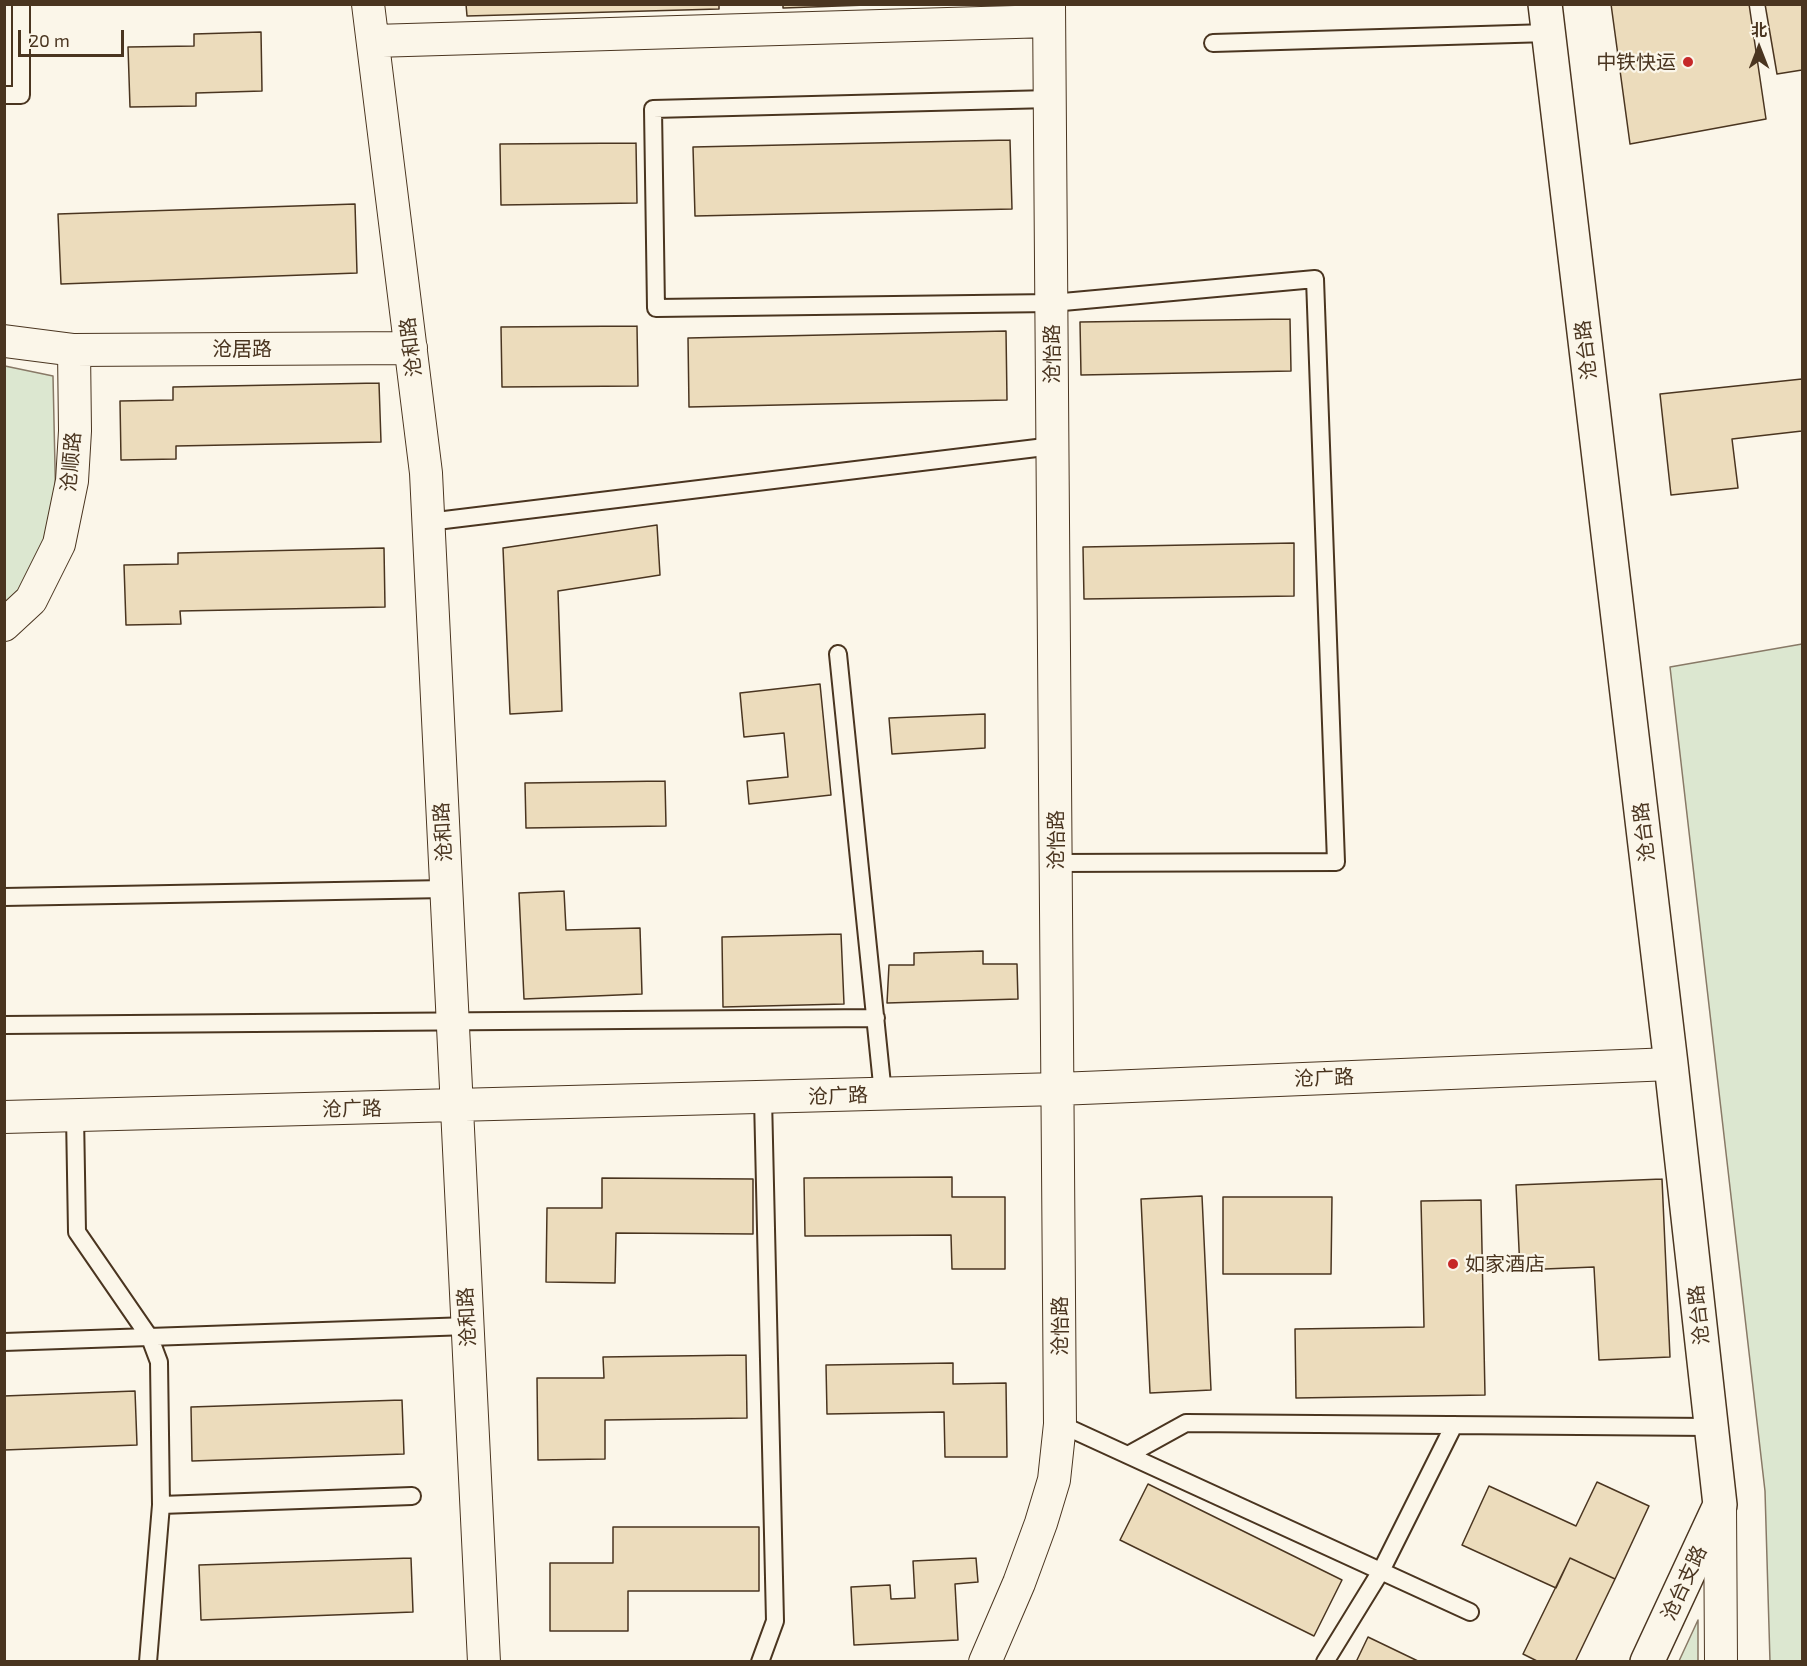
<!DOCTYPE html>
<meta charset="utf-8">
<style>
body{margin:0}
#map{position:relative;width:1807px;height:1666px;overflow:hidden;background:#fbf6e9;font-family:"Exo 2","Noto Sans SC",sans-serif}
canvas{display:block}
.frame{position:absolute;inset:0;border:6px solid #4a3520;pointer-events:none}
.north{position:absolute;left:1729px;top:18px;width:60px;height:60px;-webkit-text-stroke:4px #fbf6e9;paint-order:stroke;rotate:0deg;font-size:16px;font-weight:700;line-height:24px;text-align:center;color:#4a3520}
.north::after{content:'';display:block;margin:auto;width:21px;height:27px;background:#4a3520;clip-path:polygon(50% 0,100% 100%,50% 72%,0 100%)}
.scale{position:absolute;left:18px;top:30px;width:106px;height:27px;box-sizing:border-box;border:3px solid #4a3520;border-top:0;padding-left:8px;font-size:18px;line-height:21px;white-space:nowrap;color:#4a3520;-webkit-text-stroke:4px #fbf6e9;paint-order:stroke}
</style>
<div id="map">
<canvas width="1807" height="1666"></canvas>
<div class="frame"></div>
<div class="north">北</div>
<div class="scale">20 m</div>
</div>
<script>
const context = document.querySelector('canvas').getContext('2d');
context.lineJoin = 'round';
function fillPath(path, color) { context.fillStyle = color; context.fill(path, 'evenodd'); }
const shape = rows => new Path2D(rows.map(r => 'M' + r).join(''));
function stroke(path, color, width, dash) { context.strokeStyle = color; context.lineWidth = width; context.lineCap = dash ? 'butt' : 'round'; context.setLineDash(dash || []); context.stroke(path); }
function write(font, color, halo, rows, align = 'center') {
  context.font = font + ' "Exo 2","Noto Sans SC",sans-serif'; context.lineWidth = 4.5; context.setLineDash([]); context.textBaseline = 'middle'; context.strokeStyle = halo; context.fillStyle = color; for (const [text, x, y, turn = 0] of rows) {
    context.save(); context.translate(x, y); context.rotate((+turn || 0) * Math.PI / 180); context.textAlign = isNaN(turn) ? turn : align; if (halo) context.strokeText(text, 0, 0); context.fillText(text, 0, 0); context.restore();
  }
}
const green = shape([
 [5,366,53,376,56,512,32,591,5,615,5,366],
 [1802,644,1802,1661,1770,1662,1765,1491,1670,667,1802,644],
 [1698,1620,1698,1661,1679,1661,1698,1620]
]);
fillPath(green, '#dce7d0');
stroke(green, '#887966', 1.5);
const building = shape([
 [466,4,719,4,719,9,467,16,466,4],
 [783,4,895,4,783,8,783,4],
 [1611,4,1749,4,1766,119,1630,144,1611,4],
 [1765,4,1802,4,1802,70,1777,74,1765,4],
 [261,32,262,91,196,93,196,106,130,107,128,47,194,46,194,34,261,32],
 [1010,140,1012,209,695,216,693,147,1010,140],
 [636,143,637,203,501,205,500,144,636,143],
 [355,204,357,273,61,284,58,214,355,204],
 [1290,319,1291,371,1081,375,1080,322,1290,319],
 [637,326,638,386,502,387,501,327,637,326],
 [1006,331,1007,400,689,407,688,338,1006,331],
 [1802,379,1802,431,1732,439,1738,488,1671,495,1660,394,1802,379],
 [379,383,381,442,176,446,176,459,121,460,120,401,173,400,173,387,379,383],
 [657,525,660,575,558,591,562,711,510,714,503,548,657,525],
 [1294,543,1294,596,1084,599,1083,547,1294,543],
 [384,548,385,607,180,611,181,624,126,625,124,565,178,564,178,553,384,548],
 [820,684,831,795,749,804,747,781,788,777,784,733,744,737,740,693,820,684],
 [985,714,985,748,892,754,889,718,985,714],
 [665,781,666,826,526,828,525,783,665,781],
 [564,891,566,930,640,928,642,994,524,999,519,893,564,891],
 [841,934,844,1004,723,1007,722,937,841,934],
 [983,951,983,964,1017,964,1018,999,887,1003,889,965,914,965,914,953,983,951],
 [952,1177,952,1197,1005,1197,1005,1269,952,1269,951,1235,805,1236,804,1178,952,1177],
 [602,1178,753,1179,753,1234,616,1233,615,1283,546,1282,547,1208,602,1208,602,1178],
 [1662,1179,1670,1357,1599,1360,1594,1267,1520,1270,1516,1185,1662,1179],
 [1202,1196,1211,1390,1150,1393,1141,1199,1202,1196],
 [1223,1197,1332,1197,1331,1274,1223,1274,1223,1197],
 [1481,1200,1485,1395,1296,1398,1295,1329,1424,1327,1421,1201,1481,1200],
 [746,1355,747,1418,605,1420,605,1459,538,1460,537,1378,604,1378,603,1357,746,1355],
 [953,1363,953,1384,1006,1383,1007,1457,945,1457,944,1412,827,1414,826,1365,953,1363],
 [135,1391,137,1445,4,1450,4,1396,135,1391],
 [402,1400,404,1454,192,1461,191,1407,402,1400],
 [1597,1482,1649,1506,1615,1579,1570,1558,1556,1588,1462,1545,1489,1486,1576,1526,1597,1482],
 [1148,1484,1342,1580,1314,1636,1120,1540,1148,1484],
 [613,1527,759,1527,759,1591,628,1591,628,1631,550,1631,550,1563,613,1563,613,1527],
 [411,1558,413,1612,201,1620,199,1565,411,1558],
 [976,1558,978,1582,955,1584,958,1640,854,1645,851,1587,890,1585,891,1599,915,1598,913,1561,976,1558],
 [1570,1558,1615,1579,1575,1662,1539,1662,1523,1654,1570,1558],
 [1368,1637,1420,1662,1356,1662,1368,1637]
]);
fillPath(building, '#ecdcbc');
stroke(building, '#4a3520', 1.5);
const service = shape([
 [1213,43,1548,33],
 [4,95,21,95,21,4],
 [1050,99,653,109,656,308,1052,303,1315,279,1336,862,1056,863],
 [428,522,1053,446],
 [838,654,883,1094],
 [4,897,446,889],
 [4,1025,876,1018],
 [75,1115,77,1232,150,1338,159,1362,161,1505,148,1662],
 [4,1342,468,1326],
 [1060,1424,1470,1612],
 [1128,1455,1186,1423,1711,1427],
 [161,1505,412,1496],
 [760,1662,775,1621,763,1098],
 [1325,1662,1381,1571,1454,1425]
]);
const minor = shape([
 [368,4,426,473,484,1662],
 [374,41,1049,21],
 [4,341,74,350,75,431,72,481,59,544,31,600,4,625],
 [74,350,411,348],
 [4,1117,1058,1089,1671,1064],
 [1720,1505,1721,1662],
 [985,1662,1019,1583,1041,1523,1054,1480,1060,1424,1049,4]
]);
const tertiary = shape([
 [1545,4,1671,1064,1720,1505,1647,1662]
]);
stroke(service, '#4a3520', 20);
stroke(minor, '#4a3520', 34);
stroke(tertiary, '#4a3520', 36);
stroke(service, '#fbf6e9', 16);
stroke(minor, '#fbf6e9', 32);
stroke(tertiary, '#fbf6e9', 33);
for (const [x, y, r, color] of [
 [1688,62,6,"#c62828"],
 [1453,1264,6,"#c62828"]
]) { const dot = new Path2D(); dot.arc(x, y, r, 0, 2 * Math.PI); context.fillStyle = color; context.fill(dot); stroke(dot, '#fbf6e9', 2); }
write('20px', '#4a3520', '#fbf6e9', [
 ["中铁快运",1676,62],
 ["如家酒店",1465,1264,"left"]
], 'right');
write('20px', '#4a3520', '#fbf6e9', [
 ["沧和路",411,347,-97],
 ["沧居路",242,349],
 ["沧台路",1586,350,-97],
 ["沧怡路",1052,354,-90],
 ["沧顺路",71,462,-85],
 ["沧和路",443,832,-93],
 ["沧台路",1644,832,-97],
 ["沧怡路",1056,840,-90],
 ["沧广路",1324,1078,-2],
 ["沧广路",838,1096,-2],
 ["沧广路",352,1109,-1],
 ["沧台路",1699,1315,-96],
 ["沧和路",467,1317,-93],
 ["沧怡路",1060,1326,-90],
 ["沧台支路",1684,1583,-65]
]);
</script>
